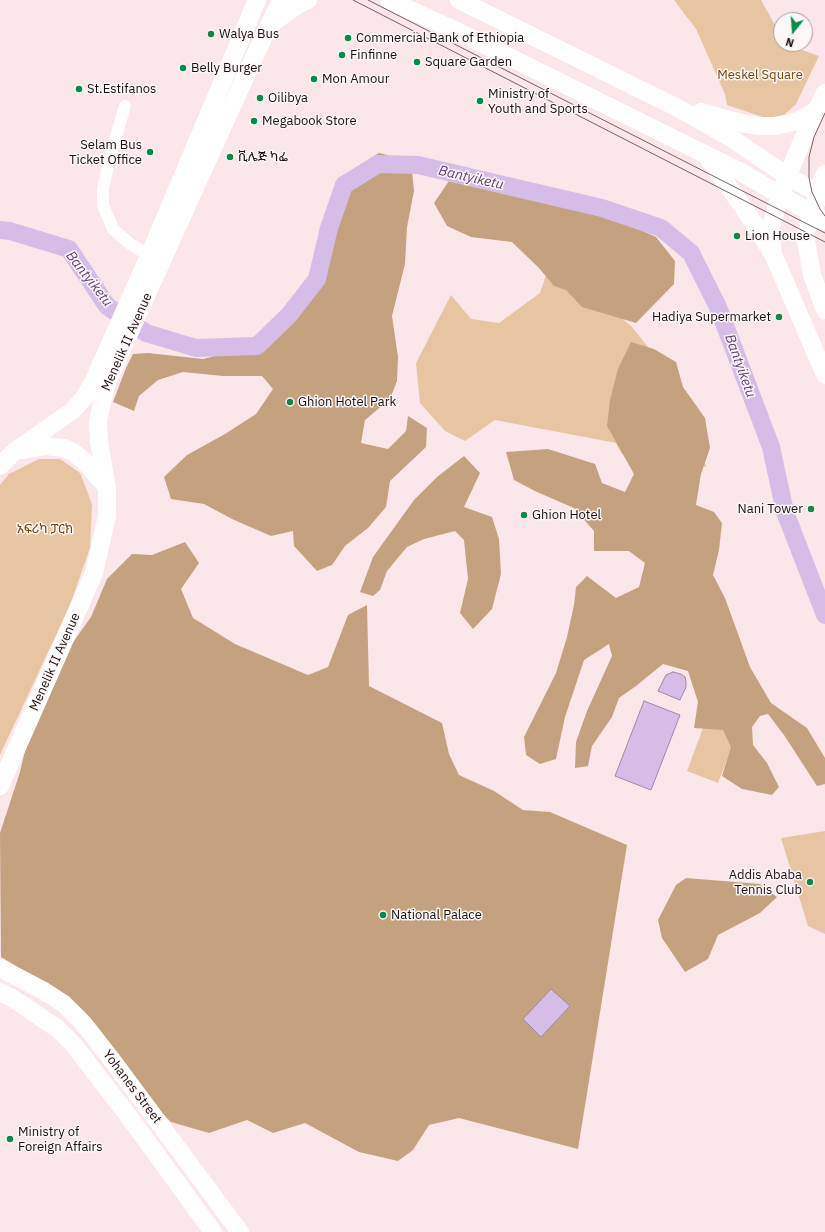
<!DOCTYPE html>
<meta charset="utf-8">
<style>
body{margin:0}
#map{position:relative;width:825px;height:1232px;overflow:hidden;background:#fbe6e9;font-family:"IBM Plex Sans",sans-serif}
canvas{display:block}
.north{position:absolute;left:773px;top:12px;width:40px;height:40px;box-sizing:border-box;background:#fef7f8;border:1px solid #a39a9b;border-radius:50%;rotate:197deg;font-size:11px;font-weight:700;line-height:16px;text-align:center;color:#1a0f10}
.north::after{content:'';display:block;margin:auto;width:14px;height:18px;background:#038d4b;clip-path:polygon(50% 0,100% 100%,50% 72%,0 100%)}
</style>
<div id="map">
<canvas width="825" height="1232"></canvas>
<div class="north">N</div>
</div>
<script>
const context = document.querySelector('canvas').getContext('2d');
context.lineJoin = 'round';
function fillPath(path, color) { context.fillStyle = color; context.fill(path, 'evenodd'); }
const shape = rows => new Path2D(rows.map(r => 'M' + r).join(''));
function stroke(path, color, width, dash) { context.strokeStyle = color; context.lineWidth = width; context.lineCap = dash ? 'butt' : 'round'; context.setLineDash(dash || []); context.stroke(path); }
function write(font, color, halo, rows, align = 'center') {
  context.font = font + ' "IBM Plex Sans","Noto Sans Ethiopic",sans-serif'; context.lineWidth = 3; context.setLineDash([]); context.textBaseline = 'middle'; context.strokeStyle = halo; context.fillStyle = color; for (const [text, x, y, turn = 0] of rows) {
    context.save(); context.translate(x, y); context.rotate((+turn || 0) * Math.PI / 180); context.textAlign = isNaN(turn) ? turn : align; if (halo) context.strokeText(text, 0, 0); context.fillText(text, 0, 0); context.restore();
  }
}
fillPath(shape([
 [674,0,761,0,781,36,781,44,789,44,791,46,819,56,796,104,783,116,766,118,727,105,725,94,696,29],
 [546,275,589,290,632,327,685,393,706,467,622,454,616,443,495,420,465,441,445,431,420,403,416,363,451,295,471,319,499,323,540,293],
 [39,459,60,459,80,473,92,504,90,548,70,605,0,755,0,485,9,474],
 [709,712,741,724,718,783,687,771],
 [825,831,825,934,808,926,781,838]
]), '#e8c5a2');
fillPath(shape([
 [379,153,411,161,414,191,407,227,405,264,392,316,398,357,397,381,390,399,365,420,361,443,388,449,406,431,408,416,427,428,426,447,390,481,386,507,368,528,345,546,332,565,317,571,294,546,293,531,271,536,232,519,204,504,171,499,164,477,187,455,225,434,256,414,273,389,262,376,223,376,183,372,158,380,139,396,134,411,113,402,126,368,133,354,148,353,203,359,244,349,279,330,304,293,316,255,330,221,360,165],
 [451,178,483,184,530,189,616,219,656,237,675,261,674,284,636,323,582,307,566,290,554,286,539,268,512,242,471,237,447,226,434,203],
 [631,342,654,349,676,362,683,387,705,418,710,448,701,474,696,505,714,512,722,523,719,550,713,575,725,598,750,667,771,703,807,728,825,758,825,784,817,786,784,735,768,714,760,716,752,727,753,745,767,763,779,787,772,795,742,789,722,776,731,747,723,730,694,728,698,702,688,671,663,664,636,686,619,698,612,717,592,746,588,766,575,768,576,742,587,711,612,656,609,644,584,660,565,717,556,759,540,764,526,755,524,737,556,673,567,637,574,605,576,587,587,576,616,598,639,587,645,563,629,551,594,551,594,531,574,508,537,492,514,480,506,452,548,449,595,464,602,483,625,492,634,474,607,426,610,400,618,369],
 [464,456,480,473,464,507,492,517,499,539,501,574,492,609,473,629,460,613,468,579,464,540,455,531,424,539,407,547,387,571,380,590,373,596,360,592,373,557,414,500,437,477],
 [185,542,199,563,181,589,193,618,235,644,308,675,328,667,348,615,367,605,369,686,442,723,449,754,459,775,494,791,523,810,550,812,627,845,578,1149,459,1118,429,1125,413,1150,398,1161,359,1152,305,1123,273,1133,247,1120,209,1133,171,1122,148,1100,58,991,1,957,0,833,20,772,25,750,66,652,91,617,107,579,132,554,152,555],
 [686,878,760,884,777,897,760,913,718,935,708,959,685,972,662,938,658,920,676,885]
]), '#c5a27f');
const water = shape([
 [673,672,681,674,685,677,686,682,686,687,680,700,658,691,666,675,673,672],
 [644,701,680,715,651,790,615,776,644,701],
 [551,989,570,1006,541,1037,523,1019,551,989]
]);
fillPath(water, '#d6bde7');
stroke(water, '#9e89a6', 1);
stroke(shape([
 [0,230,10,231,69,249,107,306,146,333,196,348,257,346,289,315,317,279,329,228,344,185,378,164,418,165,602,208,661,228,691,253,718,307,771,447,785,512,825,615]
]), '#d6bde7', 18);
stroke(shape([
 [125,106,109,160,103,190,103,205,113,229,129,243,149,256]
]), '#fff', 12);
stroke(shape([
 [389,0,465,35,739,171,825,221],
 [459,0,678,108,731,138,787,176,825,197],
 [271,24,299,4,308,0],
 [825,93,802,141,780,195,771,226,771,233,773,254,825,375],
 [701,112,740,123,760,126,775,126,798,121,817,110],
 [707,156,754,223,771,251],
 [825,174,818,192,805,235,812,275,825,310],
 [21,450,45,446,64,448,73,452,83,460,107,487],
 [0,466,15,451,72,411,84,398,95,378,149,256,257,0],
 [0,786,94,573,107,516,107,488,99,442,98,421,103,398,108,380,256,53,281,0],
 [0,968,44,991,64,1004,83,1023,112,1060,240,1232],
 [0,992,12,998,58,1029,73,1044,130,1118,213,1232]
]), '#fff', 18);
stroke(shape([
 [353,0,825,242],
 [368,0,825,233],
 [825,113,814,137,809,157,809,178,812,192,820,209,825,216]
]), '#736466', 1);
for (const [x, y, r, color] of [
 [211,34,4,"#038d4b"],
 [348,38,4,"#038d4b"],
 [342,55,4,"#038d4b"],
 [417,62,4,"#038d4b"],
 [183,68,4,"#038d4b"],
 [314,79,4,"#038d4b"],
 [79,89,4,"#038d4b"],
 [260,98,4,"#038d4b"],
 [480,101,4,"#038d4b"],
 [254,121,4,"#038d4b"],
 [150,152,4,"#038d4b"],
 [230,157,4,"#038d4b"],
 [737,236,4,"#038d4b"],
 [779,317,4,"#038d4b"],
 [290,402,4,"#038d4b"],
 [811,509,4,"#038d4b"],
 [524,515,4,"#038d4b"],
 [810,882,4,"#038d4b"],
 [383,915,4,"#038d4b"],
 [10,1139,4,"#038d4b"]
]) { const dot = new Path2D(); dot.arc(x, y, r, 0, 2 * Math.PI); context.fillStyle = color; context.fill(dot); stroke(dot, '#fef7f8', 1.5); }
write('13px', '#1a0f10', '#fef7f8', [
 ["Walya Bus",219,34],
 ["Commercial Bank of Ethiopia",356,38],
 ["Finfinne",350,55],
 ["Square Garden",425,62],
 ["Belly Burger",191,68],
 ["Mon Amour",322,79],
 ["St.Estifanos",87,89],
 ["Ministry of",488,94],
 ["Youth and Sports",488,109],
 ["Oilibya",268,98],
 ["Megabook Store",262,121],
 ["Selam Bus",142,145,"right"],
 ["Ticket Office",142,160,"right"],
 ["ቪሌጅ ካፌ",238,157],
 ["Lion House",745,236],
 ["Hadiya Supermarket",771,317,"right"],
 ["Ghion Hotel Park",298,402],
 ["Nani Tower",803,509,"right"],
 ["Ghion Hotel",532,515],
 ["Addis Ababa",802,875,"right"],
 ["Tennis Club",802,890,"right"],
 ["National Palace",391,915],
 ["Ministry of",18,1132],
 ["Foreign Affairs",18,1147]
], 'left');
write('13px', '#734606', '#fef7f8', [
 ["Meskel Square",760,75],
 ["አፍሪካ ፓርክ",45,529]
]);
write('13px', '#1a0f10', '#fef7f8', [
 ["Menelik II Avenue",127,342,-66],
 ["Menelik II Avenue",55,662,-66],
 ["Yohanes Street",132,1087,53]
]);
write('italic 14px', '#613f74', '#fef7f8', [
 ["Bantyiketu",471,178,13],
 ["Bantyiketu",89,279,52],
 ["Bantyiketu",740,366,70]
]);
</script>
